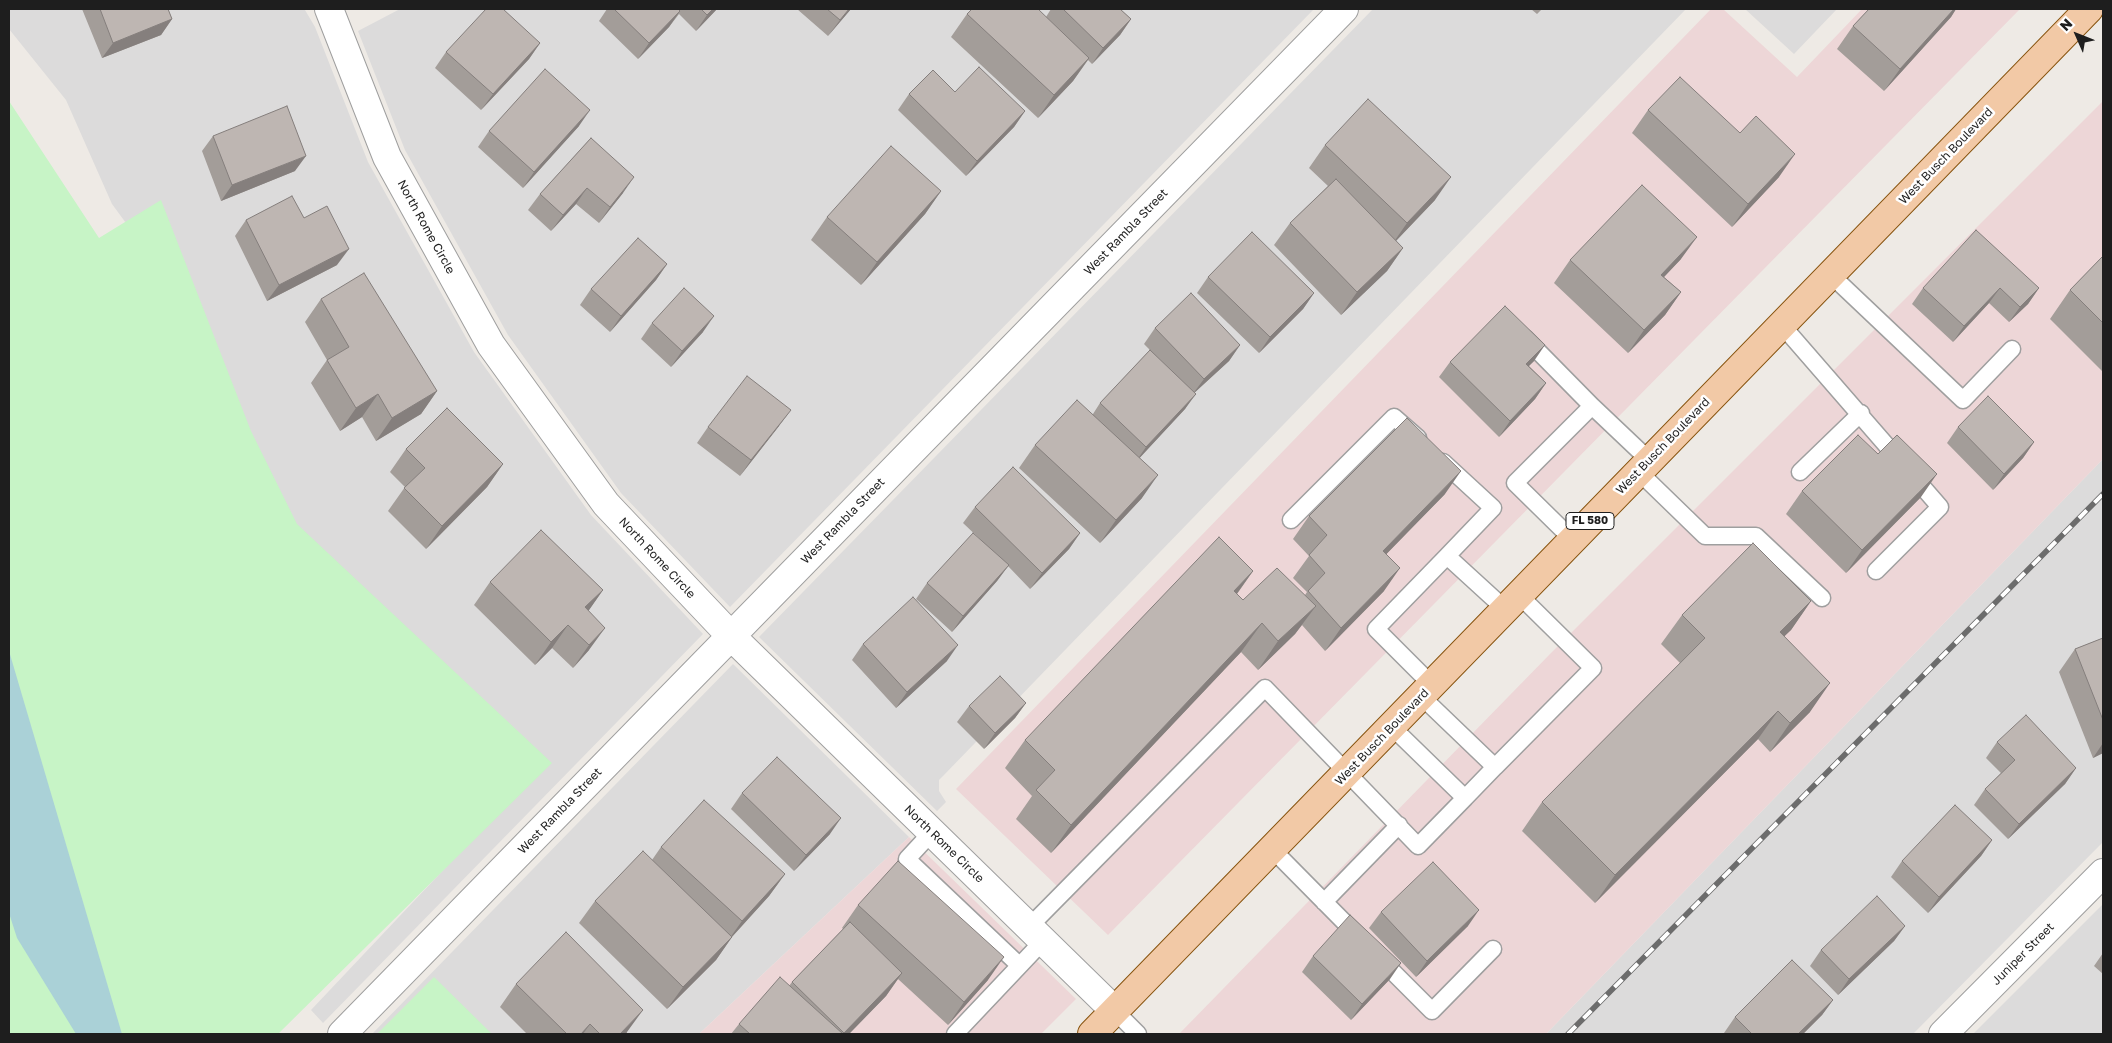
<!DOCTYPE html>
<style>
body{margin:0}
#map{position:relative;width:2112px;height:1043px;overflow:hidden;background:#eeeae5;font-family:"Golos Text",sans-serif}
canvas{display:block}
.frame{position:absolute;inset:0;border:10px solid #1e1e1e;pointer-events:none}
.north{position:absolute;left:2052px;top:10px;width:50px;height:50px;-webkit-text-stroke:4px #fff;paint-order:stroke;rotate:314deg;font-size:14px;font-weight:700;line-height:20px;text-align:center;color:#1e1e1e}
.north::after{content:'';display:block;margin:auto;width:18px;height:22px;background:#1e1e1e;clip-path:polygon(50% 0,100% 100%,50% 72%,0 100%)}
</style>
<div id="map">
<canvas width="2112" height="1043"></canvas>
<div class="frame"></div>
<div class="north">N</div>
</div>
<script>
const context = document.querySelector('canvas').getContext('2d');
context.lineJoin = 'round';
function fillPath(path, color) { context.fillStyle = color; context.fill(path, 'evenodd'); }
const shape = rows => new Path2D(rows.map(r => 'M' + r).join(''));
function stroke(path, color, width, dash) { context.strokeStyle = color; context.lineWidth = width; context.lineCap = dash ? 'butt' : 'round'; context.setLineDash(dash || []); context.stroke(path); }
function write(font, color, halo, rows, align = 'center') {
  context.font = font + ' "Golos Text",sans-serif'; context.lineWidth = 5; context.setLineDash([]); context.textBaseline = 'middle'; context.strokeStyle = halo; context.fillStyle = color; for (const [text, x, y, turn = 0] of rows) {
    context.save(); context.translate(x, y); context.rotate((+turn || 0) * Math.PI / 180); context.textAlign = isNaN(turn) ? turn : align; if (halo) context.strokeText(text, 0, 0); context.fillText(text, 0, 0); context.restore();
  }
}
fillPath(shape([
 [9,9,308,9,305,10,315,27,368,162,474,352,591,515,703,634,323,1023,311,1010,500,810,357,695,159,268,112,204,66,100,9,29],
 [400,9,1314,9,730,607,621,493,508,335,405,150,358,31],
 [1373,9,1686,9,943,776,939,780,939,791,946,802,937,811,759,637],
 [1745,9,1837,9,1794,54],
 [2103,459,2103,842,1913,1034,1546,1034],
 [733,664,909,837,699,1034,372,1034],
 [2103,904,2103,1034,1973,1034]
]), '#dcdbdb');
fillPath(shape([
 [1711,9,1723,9,1797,77,1862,9,2020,9,1108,935,956,789],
 [2103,101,2103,459,1546,1034,1179,1034,1550,654],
 [909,837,1076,999,1041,1034,699,1034]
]), '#edd6d7');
fillPath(shape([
 [9,101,99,238,161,200,251,431,297,524,552,763,278,1034,9,1034],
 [434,977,492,1034,377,1034]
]), '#c7f4c6');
fillPath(shape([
 [9,651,122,1034,76,1034,17,938,9,913]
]), '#aad1d7');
const lane = shape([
 [1830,274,1963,400,2012,349],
 [1781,324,1940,507,1876,571],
 [1525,338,1592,406],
 [1443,462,1493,508,1447,556],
 [1639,472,1705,536,1756,536,1822,598],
 [1800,472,1861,413],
 [1291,520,1394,417,1418,438],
 [1573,540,1515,483,1592,406,1649,460],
 [1432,685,1376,629,1447,556,1505,609],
 [1421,696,1495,767,1593,668,1519,595],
 [1465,798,1495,767],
 [932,832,907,859,1019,965],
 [1272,849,1360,938],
 [1324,902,1399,825],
 [1029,927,1265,688,1418,846,1465,798,1391,726],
 [1379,958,1432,1011,1493,949],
 [1115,1011,1138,1034],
 [955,1034,1043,941]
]);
const street = shape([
 [329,9,387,157,491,345,606,504,731,636,1115,1011],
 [342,1034,1344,9],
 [1943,1034,2103,873]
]);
const primary = shape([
 [1092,1034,2089,9]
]);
stroke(lane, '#9f9f9f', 19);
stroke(street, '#9f9f9f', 30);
stroke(primary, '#88540f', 30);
stroke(lane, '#fff', 16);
stroke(street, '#fff', 28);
stroke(primary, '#f2c9a6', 28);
const rail = shape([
 [1568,1034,2103,494]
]);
stroke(rail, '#6c6c6c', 5.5);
stroke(rail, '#fff', 4, [11]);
fillPath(shape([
 [82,9,168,9,172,19,161,35,102,58],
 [607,9,717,9,696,31,679,14,669,27,638,59,599,21],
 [797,9,851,9,828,36],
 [1051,9,1120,9,1131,19,1120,35,1092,64,1088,60,1073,81,1038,118,951,37,967,14,1046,17],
 [1531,9,1542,9,1537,14],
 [1869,9,1956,9,1951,17,1884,91,1837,49,1853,26],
 [540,43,529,59,481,110,435,68,446,52],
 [955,92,1025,111,1014,127,966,176,898,110,909,94],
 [1648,110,1740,133,1779,177,1732,227,1632,133],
 [579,126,523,188,478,147,489,131],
 [213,136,295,171,221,201,202,151],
 [591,138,623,193,599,223,576,204,551,231,528,210,540,194],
 [1325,145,1435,200,1396,241,1403,248,1387,271,1341,315,1274,245,1290,223,1328,186,1309,168],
 [941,191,925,214,861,285,811,240,827,217],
 [304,218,337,265,267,301,235,236,246,220],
 [2103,256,2103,372,2050,319,2070,290],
 [1681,259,1664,277,1681,292,1665,315,1628,353,1554,283,1570,260],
 [667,264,656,280,610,332,580,305,591,289],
 [1208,277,1314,293,1303,309,1259,353,1197,293],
 [1923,288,2039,288,2028,304,2009,322,1989,303,1953,342,1912,304],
 [321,299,437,391,421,414,376,441,362,417,340,431,311,383,327,360,305,322],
 [652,323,703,332,671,367,641,339],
 [1155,328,1240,345,1229,361,1195,392,1185,409,1140,457,1142,498,1100,543,1019,468,1035,445,1093,414,1100,403,1150,350,1144,344],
 [1534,361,1529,366,1546,383,1535,399,1499,437,1439,377,1450,362],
 [779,426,740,476,697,443,708,427],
 [1958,427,2034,442,2023,458,1993,490,1947,443],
 [406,449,503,464,487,487,426,549,388,511,405,487,390,472],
 [1878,454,1921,497,1846,573,1786,514,1802,491],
 [1445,494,1386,554,1384,591,1325,651,1302,625,1295,634,1258,670,1241,652,1051,853,1016,819,1032,796,1005,768,1025,740,1253,571,1237,594,1243,600,1305,595,1307,592,1293,578,1309,556,1293,539,1309,516],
 [975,507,1080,533,1069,549,1030,589,1008,566,997,581,952,632,916,599,927,583,982,541,963,523],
 [490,582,603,590,588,611,589,650,573,668,552,648,535,665,474,605],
 [1811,601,1791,630,1784,636,1810,712,1770,752,1758,739,1595,903,1522,831,1542,802,1680,663,1661,644,1682,615],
 [2103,638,2103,753,2093,758,2059,672,2075,649],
 [863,644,947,661,896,708,852,660],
 [1026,703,1015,718,984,749,957,722,969,706],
 [1997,742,2076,768,2065,784,2008,839,1974,805,1985,789,2001,773,1986,758],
 [742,793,830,834,794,871,731,809],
 [1992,840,1981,856,1928,913,1891,877,1902,861],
 [661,847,785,874,769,896,732,937,716,960,667,1009,579,923,595,901,652,860],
 [858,905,988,980,948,1025,898,979,886,996,849,1034,731,1034,739,1024,789,986,792,982,843,929,842,928],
 [1381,912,1468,926,1416,977,1369,928],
 [1905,926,1894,941,1838,995,1810,966,1821,950],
 [2103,953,2103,974,2094,966],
 [1313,956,1390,979,1351,1020,1302,972],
 [516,984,627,1032,626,1034,527,1034,500,1007],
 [1833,1000,1822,1015,1803,1034,1725,1034,1724,1033,1735,1017]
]), '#a39d99');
fillPath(shape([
 [713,9,717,9,696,31,707,15],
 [849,9,851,9,828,36,840,20],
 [1954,9,1956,9,1951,17,1884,91,1900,69],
 [680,11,669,27,638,59,649,43],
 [172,19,161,35,102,58,113,43],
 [1131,19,1120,35,1092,64,1103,48],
 [540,43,529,59,481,110,493,94],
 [1089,58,1073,81,1038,118,1054,95],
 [590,110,579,126,523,188,534,172],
 [1025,111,1014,127,966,176,977,161],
 [1795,154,1779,177,1732,227,1748,204],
 [306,156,295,171,221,201,232,185],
 [634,177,623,193,599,223,610,207],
 [1451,177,1435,200,1391,246,1407,223],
 [587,188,576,204,551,231,563,215],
 [941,191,925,214,861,285,877,262],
 [1697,237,1681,259,1645,297,1661,275],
 [1403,248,1387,271,1341,315,1357,292],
 [349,249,337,265,267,301,279,285],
 [667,264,656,280,610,332,621,316],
 [2000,288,1989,303,1953,342,1964,326],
 [2039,288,2028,304,2009,322,2020,307],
 [1681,292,1665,315,1628,353,1644,330],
 [1314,293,1303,309,1259,353,1270,337],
 [714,316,703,332,671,367,682,351],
 [1240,345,1229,361,1192,395,1204,379],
 [1545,345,1534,361,1515,379,1526,364],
 [1546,383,1535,399,1499,437,1510,421],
 [437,391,421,414,376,441,392,418],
 [378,394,362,417,340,431,356,408],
 [1196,394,1185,409,1135,463,1146,447],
 [791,410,779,426,740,476,751,460],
 [2034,442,2023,458,1993,490,2004,474],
 [503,464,487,487,426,549,442,526],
 [1461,471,1445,494,1367,574,1383,551],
 [1937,474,1921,497,1846,573,1862,550],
 [1158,475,1142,498,1100,543,1116,520],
 [1080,533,1069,549,1030,589,1042,573],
 [1009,565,997,581,952,632,963,616],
 [1400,568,1384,591,1325,651,1341,628],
 [1253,571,1233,599,1234,591],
 [603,590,587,613,585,607],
 [1811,601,1791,630,1760,660,1780,632],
 [1316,606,1295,634,1258,670,1278,641],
 [1262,623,1241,652,1051,853,1071,825],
 [568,625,552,648,535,665,551,642],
 [605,628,589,650,573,668,589,645],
 [958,645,947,661,896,708,907,692],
 [1830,683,1810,712,1770,752,1790,723],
 [1026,703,1015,718,984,749,995,733],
 [1778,711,1758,739,1595,903,1615,875],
 [2103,743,2103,753,2093,758],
 [2076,768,2065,784,2008,839,2019,824],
 [841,818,830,834,794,871,806,855],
 [1992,840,1981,856,1928,913,1939,897],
 [785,874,769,896,729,940,732,937,716,960,667,1009,683,987,727,942,742,921],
 [1479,910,1468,926,1416,977,1427,961],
 [1905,926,1894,941,1838,995,1849,979],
 [1004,957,988,980,948,1025,964,1002],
 [1401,963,1390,979,1351,1020,1362,1004],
 [902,973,886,996,849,1034,843,1034],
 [1833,1000,1822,1015,1803,1034,1798,1034],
 [643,1010,627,1032,626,1034,620,1034],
 [590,1024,583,1034,581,1034]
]), '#857f7d');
const building = shape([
 [100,9,168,9,172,19,113,43,100,9],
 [486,9,503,9,540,43,493,94,446,52,486,9],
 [614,9,678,9,680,11,649,43,614,9],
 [701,9,713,9,707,15,701,9],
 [827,9,849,9,840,20,827,9],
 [972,9,1038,9,1089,58,1054,95,967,14,972,9],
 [1063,9,1120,9,1131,19,1103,48,1063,9],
 [1869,9,1954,9,1900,69,1853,26,1869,9],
 [979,67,1025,111,977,161,909,94,933,70,955,92,979,67],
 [545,69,590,110,534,172,489,131,545,69],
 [1680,77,1740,133,1756,116,1795,154,1748,204,1648,110,1680,77],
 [1368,99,1451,177,1407,223,1325,145,1368,99],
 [287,106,306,156,232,185,213,136,287,106],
 [591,138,634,177,610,207,587,188,563,215,540,194,591,138],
 [891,146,941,191,877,262,827,217,891,146],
 [1336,179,1403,248,1357,292,1290,223,1336,179],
 [1642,185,1697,237,1661,275,1681,292,1644,330,1570,260,1642,185],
 [292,196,304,218,327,206,349,249,279,285,246,220,292,196],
 [1976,230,2039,288,2020,307,2000,288,1964,326,1923,288,1976,230],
 [1252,232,1314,293,1270,337,1208,277,1252,232],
 [638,238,667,264,621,316,591,289,638,238],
 [2103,256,2103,323,2070,290,2103,256],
 [364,273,437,391,392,418,378,394,356,408,327,360,349,347,321,299,364,273],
 [684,288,714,316,682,351,652,323,684,288],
 [1191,293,1240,345,1204,379,1155,328,1191,293],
 [1505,306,1545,345,1526,364,1546,383,1510,421,1450,362,1505,306],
 [1150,350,1196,394,1146,447,1100,403,1150,350],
 [747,376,791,410,751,460,708,427,747,376],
 [1988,396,2034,442,2004,474,1958,427,1988,396],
 [1077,400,1158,475,1116,520,1035,445,1077,400],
 [447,408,503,464,442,526,404,488,425,468,406,449,447,408],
 [1407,418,1461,471,1383,551,1400,568,1341,628,1308,591,1325,573,1309,555,1327,535,1309,516,1407,418],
 [1858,435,1878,454,1897,435,1937,474,1862,550,1802,491,1858,435],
 [1013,467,1080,533,1042,573,975,507,1013,467],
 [541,530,603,590,585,607,605,628,589,645,568,625,551,642,490,582,541,530],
 [973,533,1009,565,963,616,927,583,973,533],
 [1219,537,1253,571,1234,591,1243,600,1277,568,1316,606,1278,641,1262,623,1071,825,1036,790,1055,770,1025,740,1219,537],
 [1753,543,1811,601,1780,632,1830,683,1790,723,1778,711,1615,875,1542,802,1705,638,1682,615,1753,543],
 [913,597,958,645,907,692,863,644,913,597],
 [2103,638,2103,720,2075,649,2103,638],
 [1000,676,1026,703,995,733,969,706,1000,676],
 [2026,715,2076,768,2019,824,1985,789,2015,760,1997,742,2026,715],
 [777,757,841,818,806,855,742,793,777,757],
 [704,800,785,874,742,921,661,847,704,800],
 [1955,805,1992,840,1939,897,1902,861,1955,805],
 [643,851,732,937,683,987,595,901,643,851],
 [898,861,1004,957,964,1002,858,905,898,861],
 [1433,862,1479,910,1427,961,1381,912,1433,862],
 [1877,896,1905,926,1849,979,1821,950,1877,896],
 [1350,915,1401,963,1362,1004,1313,956,1350,915],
 [850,922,902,973,844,1033,792,982,850,922],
 [566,932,643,1010,620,1034,600,1034,590,1024,581,1034,567,1034,516,984,566,932],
 [1792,960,1833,1000,1798,1034,1752,1034,1735,1017,1792,960],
 [780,977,843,1034,750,1034,739,1024,780,977]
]);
fillPath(building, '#beb6b2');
stroke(building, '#857f7d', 1);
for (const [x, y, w] of [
 [1590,521,48]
]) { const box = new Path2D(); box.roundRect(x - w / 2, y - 8.5, w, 17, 4); context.fillStyle = '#fff'; context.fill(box); stroke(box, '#1e1e1e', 1); }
write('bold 11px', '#1e1e1e', null, [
 ["FL 580",1590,521]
]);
write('12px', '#1e1e1e', '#fff', [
 ["West Busch Boulevard",1946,156,-46],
 ["North Rome Circle",426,227,61],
 ["West Rambla Street",1126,232,-46],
 ["West Busch Boulevard",1663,446,-46],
 ["West Rambla Street",843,521,-46],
 ["North Rome Circle",657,558,47],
 ["West Busch Boulevard",1382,737,-46],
 ["West Rambla Street",560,811,-46],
 ["North Rome Circle",944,844,44],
 ["Juniper Street",2023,954,-45]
]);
</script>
